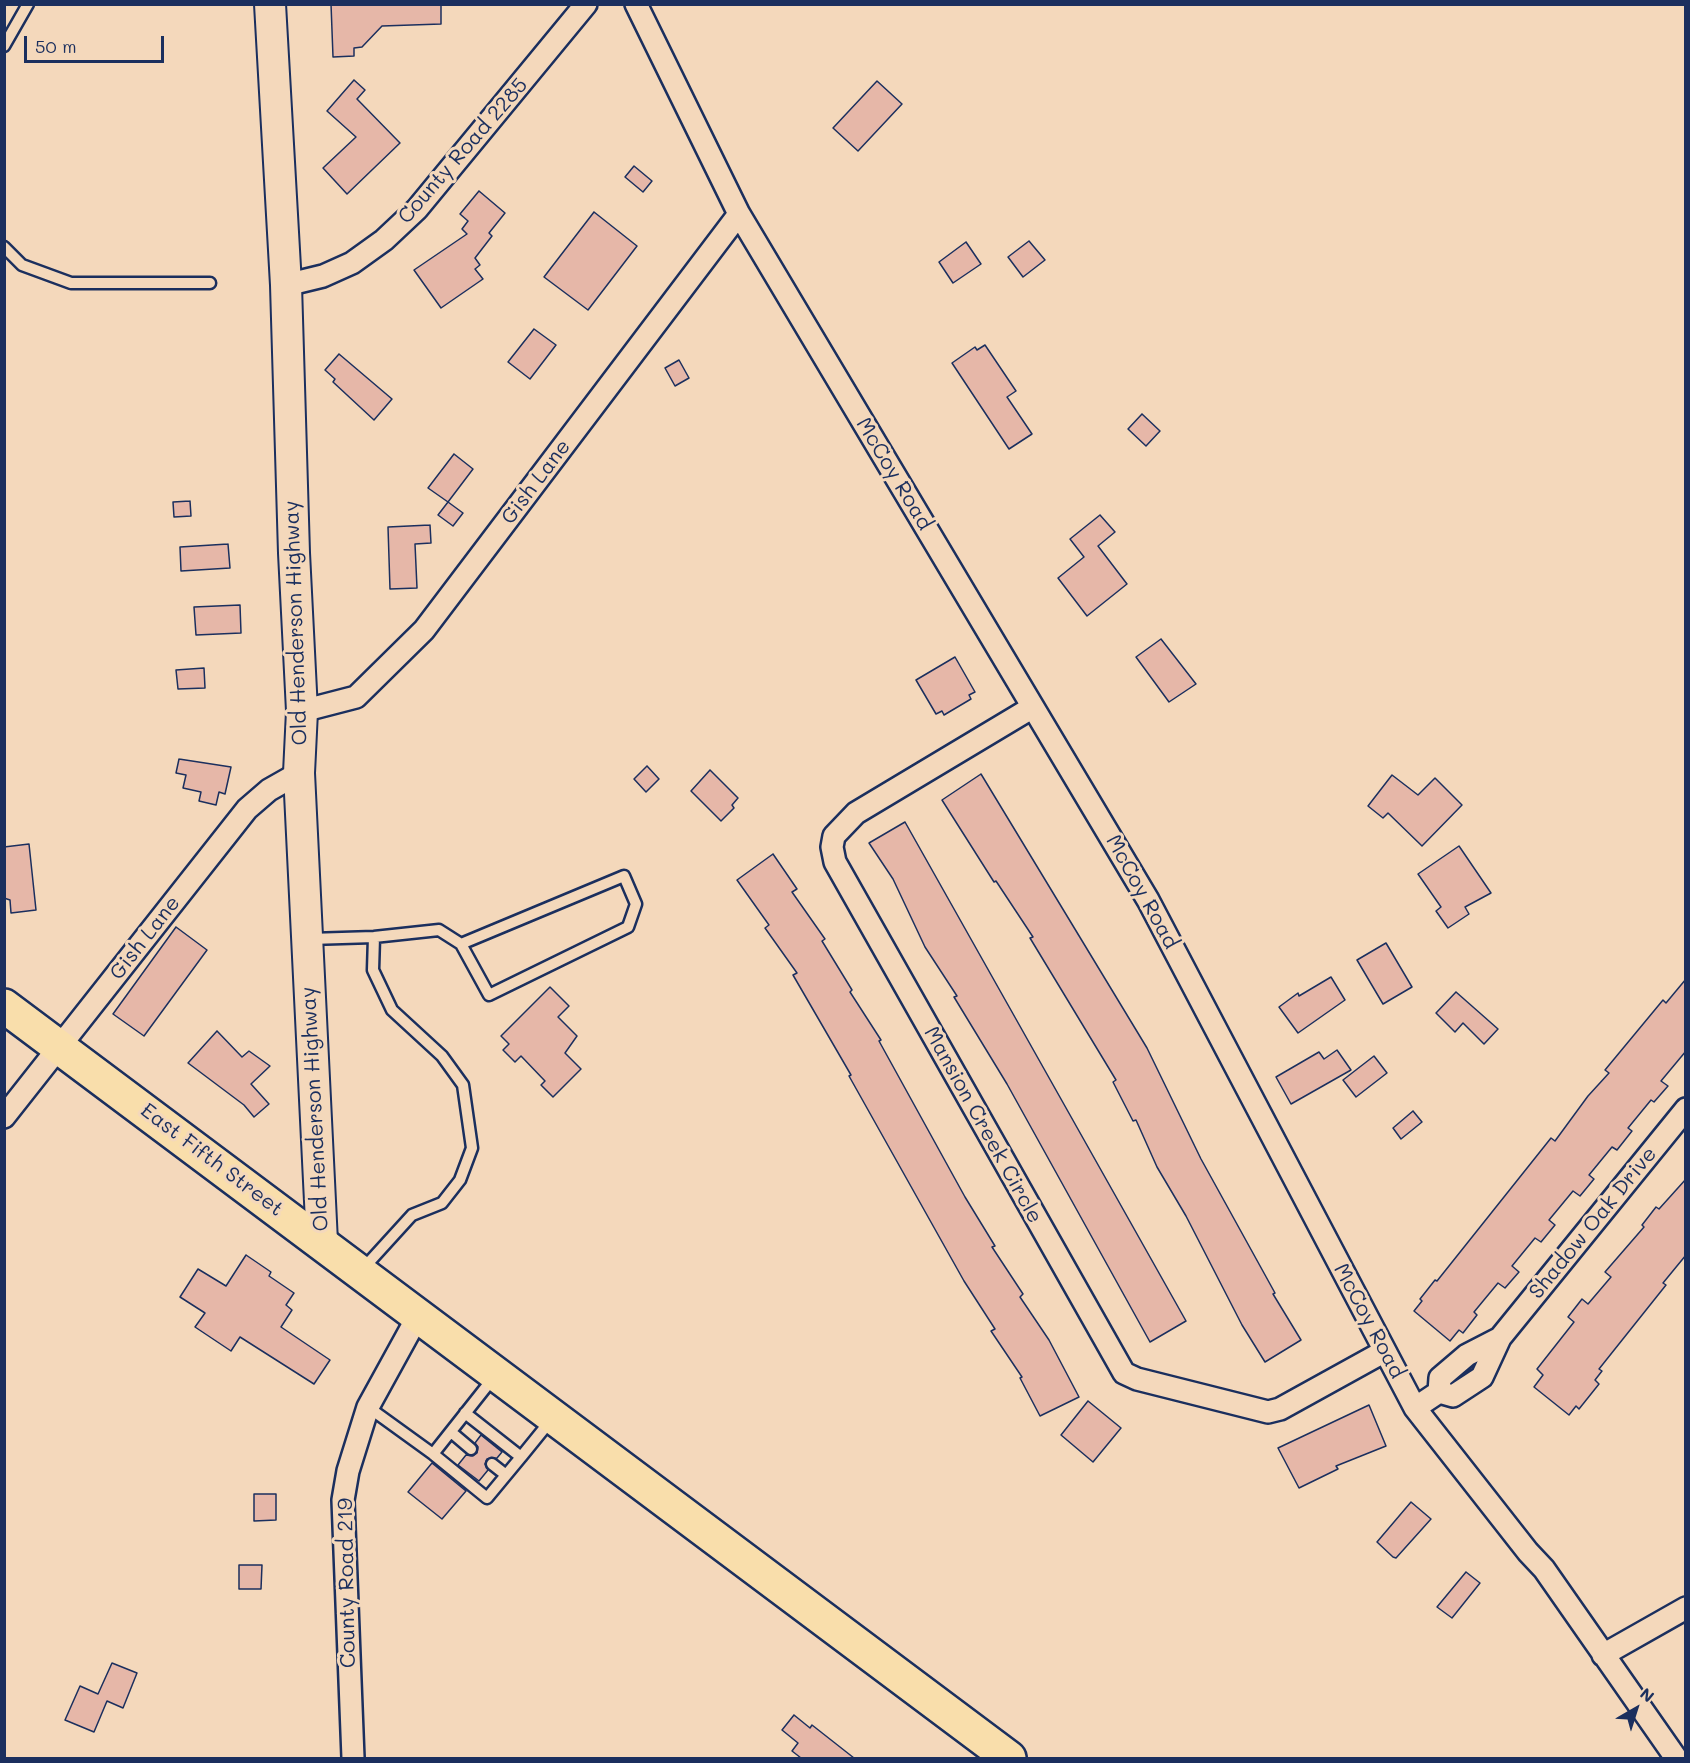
<!DOCTYPE html>
<style>
body{margin:0}
#map{position:relative;width:1690px;height:1763px;overflow:hidden;background:#f4d8bb;font-family:Mali,sans-serif}
canvas{display:block}
.frame{position:absolute;inset:0;border:6px solid #1b2f5e;pointer-events:none}
.north{position:absolute;left:1606px;top:1679px;width:60px;height:60px;-webkit-text-stroke:4px #f4d8bb;paint-order:stroke;rotate:39deg;font-size:16px;font-weight:700;line-height:24px;text-align:center;color:#1b2f5e}
.north::after{content:'';display:block;margin:auto;width:21px;height:27px;background:#1b2f5e;clip-path:polygon(50% 0,100% 100%,50% 72%,0 100%)}
.scale{position:absolute;left:24px;top:36px;width:140px;height:27px;box-sizing:border-box;border:3px solid #1b2f5e;border-top:0;padding-left:8px;font-size:18px;line-height:21px;white-space:nowrap;color:#1b2f5e;-webkit-text-stroke:4px #f4d8bb;paint-order:stroke}
</style>
<div id="map">
<canvas width="1690" height="1763"></canvas>
<div class="frame"></div>
<div class="north">N</div>
<div class="scale">50 m</div>
</div>
<script>
const context = document.querySelector('canvas').getContext('2d');
context.lineJoin = 'round';
function fillPath(path, color) { context.fillStyle = color; context.fill(path, 'evenodd'); }
const shape = rows => new Path2D(rows.map(r => 'M' + r).join(''));
function stroke(path, color, width, dash) { context.strokeStyle = color; context.lineWidth = width; context.lineCap = dash ? 'butt' : 'round'; context.setLineDash(dash || []); context.stroke(path); }
function write(font, color, halo, rows, align = 'center') {
  context.font = font + ' Mali,sans-serif'; context.lineWidth = 6; context.setLineDash([]); context.textBaseline = 'middle'; context.strokeStyle = halo; context.fillStyle = color; for (const [text, x, y, turn = 0] of rows) {
    context.save(); context.translate(x, y); context.rotate((+turn || 0) * Math.PI / 180); context.textAlign = isNaN(turn) ? turn : align; if (halo) context.strokeText(text, 0, 0); context.fillText(text, 0, 0); context.restore();
  }
}
const building = shape([
 [331,4,441,4,441,24,382,26,362,47,354,48,354,56,333,57,331,4],
 [354,80,365,90,357,99,400,143,347,194,323,168,356,137,327,111,354,80],
 [877,81,902,104,858,151,833,128,877,81],
 [634,166,652,181,643,192,625,177,634,166],
 [479,191,505,213,489,233,492,236,475,258,480,265,475,269,483,279,441,308,414,270,467,234,462,229,468,221,460,214,479,191],
 [594,212,637,246,588,310,544,277,594,212],
 [1029,241,1045,260,1023,277,1008,257,1029,241],
 [966,242,981,264,953,283,939,262,966,242],
 [534,329,556,345,530,379,508,362,534,329],
 [985,345,1016,391,1007,397,1032,434,1009,449,952,363,975,347,977,350,985,345],
 [339,354,392,399,374,420,333,382,335,379,325,370,339,354],
 [679,360,689,378,675,386,665,368,679,360],
 [1142,414,1160,431,1146,446,1128,429,1142,414],
 [454,454,473,469,448,502,463,513,453,526,438,515,448,502,428,488,454,454],
 [190,501,191,516,174,517,173,502,190,501],
 [1100,515,1115,532,1098,546,1127,584,1087,616,1058,578,1084,557,1070,539,1100,515],
 [430,525,431,543,415,544,417,588,390,589,388,527,430,525],
 [228,544,230,568,181,571,180,547,228,544],
 [240,605,241,633,196,635,194,607,240,605],
 [1161,639,1196,684,1169,702,1136,657,1161,639],
 [955,657,975,692,969,695,971,699,944,715,942,711,936,714,916,680,955,657],
 [204,668,205,688,178,689,176,670,204,668],
 [179,759,231,767,225,794,219,792,216,805,199,801,201,792,183,788,186,775,176,773,179,759],
 [647,766,659,779,646,792,634,779,647,766],
 [710,770,738,798,732,805,734,808,721,821,691,791,710,770],
 [981,774,1147,1048,1201,1159,1275,1293,1273,1294,1301,1340,1265,1362,1242,1325,1186,1216,1157,1167,1136,1120,1133,1121,1113,1082,1116,1080,1030,938,1033,937,996,881,994,882,942,800,981,774],
 [1392,775,1418,795,1435,778,1462,805,1422,846,1388,813,1383,818,1368,806,1392,775],
 [905,822,1186,1321,1150,1342,1007,1084,954,997,957,996,925,947,893,879,869,843,905,822],
 [29,844,36,910,11,913,10,900,4,898,4,847,29,844],
 [1459,846,1491,893,1465,907,1469,914,1448,928,1436,911,1441,907,1418,874,1459,846],
 [773,854,797,889,792,892,825,939,822,941,852,990,850,992,881,1040,879,1041,965,1197,995,1246,992,1247,1023,1294,1020,1297,1049,1340,1079,1397,1040,1416,1020,1378,1022,1377,991,1331,995,1329,964,1281,849,1076,851,1075,793,975,797,973,765,928,769,925,737,880,773,854],
 [176,927,207,950,144,1036,113,1014,176,927],
 [1386,943,1412,987,1383,1004,1357,960,1386,943],
 [1331,977,1345,1000,1298,1033,1279,1007,1298,993,1299,996,1331,977],
 [1686,979,1686,1051,1661,1081,1668,1086,1654,1102,1651,1100,1628,1128,1632,1131,1617,1150,1612,1147,1589,1175,1594,1179,1580,1196,1573,1191,1549,1220,1555,1225,1541,1242,1535,1238,1512,1266,1519,1272,1505,1288,1498,1283,1474,1312,1477,1315,1463,1333,1459,1330,1450,1341,1414,1311,1422,1301,1420,1299,1435,1280,1437,1281,1551,1138,1555,1141,1588,1096,1609,1073,1605,1070,1663,1000,1666,1003,1686,979],
 [550,987,569,1006,558,1017,577,1036,565,1053,581,1069,553,1097,541,1085,545,1081,521,1056,515,1062,503,1050,509,1044,501,1036,550,987],
 [1456,992,1498,1029,1484,1044,1463,1023,1455,1032,1436,1013,1456,992],
 [217,1031,242,1057,249,1051,270,1066,251,1084,269,1104,254,1117,244,1105,188,1063,217,1031],
 [1337,1050,1351,1070,1291,1104,1276,1077,1319,1052,1324,1059,1337,1050],
 [1374,1056,1387,1073,1356,1097,1343,1080,1374,1056],
 [1413,1111,1422,1122,1401,1139,1393,1128,1413,1111],
 [1686,1179,1686,1255,1663,1283,1666,1285,1599,1369,1602,1371,1595,1380,1599,1384,1579,1409,1576,1406,1569,1415,1534,1387,1543,1375,1537,1369,1574,1322,1568,1317,1582,1299,1588,1304,1611,1277,1605,1272,1644,1227,1642,1225,1656,1207,1659,1209,1686,1179],
 [246,1255,271,1272,269,1276,294,1293,286,1305,292,1310,281,1327,330,1360,314,1384,240,1337,231,1351,195,1327,205,1313,180,1297,198,1269,226,1286,246,1255],
 [1088,1401,1121,1428,1093,1462,1061,1435,1088,1401],
 [1369,1405,1386,1446,1336,1466,1338,1469,1299,1488,1278,1448,1369,1405],
 [481,1435,502,1452,497,1458,487,1459,485,1464,488,1470,479,1481,458,1465,466,1455,473,1456,477,1453,478,1447,475,1443,481,1435],
 [432,1463,466,1491,442,1519,408,1492,432,1463],
 [254,1494,276,1494,276,1520,254,1521,254,1494],
 [1411,1502,1431,1519,1396,1558,1393,1557,1377,1542,1411,1502],
 [239,1565,262,1565,261,1589,239,1589,239,1565],
 [1466,1572,1480,1583,1452,1618,1437,1607,1466,1572],
 [112,1663,137,1673,123,1708,107,1701,94,1732,65,1720,80,1686,98,1694,112,1663],
 [794,1715,810,1728,812,1725,854,1758,801,1758,792,1751,798,1743,782,1730,794,1715]
]);
fillPath(building, '#e6b7a8');
stroke(building, '#1b2f5e', 1.5);
const service = shape([
 [4,46,28,4],
 [4,247,22,265,71,283,210,283],
 [310,939,374,937,439,930,461,944,489,995,628,927,636,904,624,876,461,944],
 [361,1271,412,1215,442,1203,460,1180,472,1148,463,1085,442,1056,392,1010,373,970,374,937],
 [368,1407,433,1454,494,1377],
 [451,1432,471,1449],
 [433,1454,487,1498,521,1457,465,1413],
 [521,1457,551,1420],
 [492,1464,506,1475]
]);
const minor = shape([
 [636,4,739,214,1148,900,1415,1408,1528,1552,1544,1569,1676,1758],
 [286,285,323,276,352,263,384,240,417,209,586,4],
 [1033,707,856,813,834,836,832,847,835,862,1124,1373,1137,1379,1268,1412,1280,1409,1385,1351],
 [302,711,356,697,424,630,739,214],
 [4,1117,247,809,269,790,299,773],
 [1439,1392,1440,1378,1467,1355,1500,1338],
 [1415,1408,1439,1392,1453,1396,1482,1377,1500,1338,1686,1109],
 [1603,1655,1686,1608],
 [353,1758,343,1500,348,1471,368,1407,418,1316]
]);
const secondary = shape([
 [270,4,286,285,294,553,302,711,299,773,322,1242]
]);
const primary = shape([
 [4,1006,1009,1758]
]);
stroke(service, '#1b2f5e', 15);
stroke(minor, '#1b2f5e', 26);
stroke(secondary, '#1b2f5e', 34);
stroke(primary, '#1b2f5e', 38);
stroke(service, '#f4d8bb', 10);
stroke(minor, '#f4d8bb', 21);
stroke(secondary, '#f4d8bb', 30);
stroke(primary, '#f9deab', 33);
write('21px', '#1b2f5e', '#f4d8bb', [
 ["County Road 2285",463,151,-49],
 ["McCoy Road",894,474,59],
 ["Gish Lane",536,482,-53],
 ["Old Henderson Highway",296,623,-92],
 ["McCoy Road",1142,892,61],
 ["Gish Lane",145,938,-52],
 ["Old Henderson Highway",315,1109,-93],
 ["Mansion Creek Circle",983,1125,61],
 ["East Fifth Street",212,1160,37],
 ["Shadow Oak Drive",1593,1223,-51],
 ["McCoy Road",1369,1321,62],
 ["County Road 219",347,1583,-91]
]);
</script>
